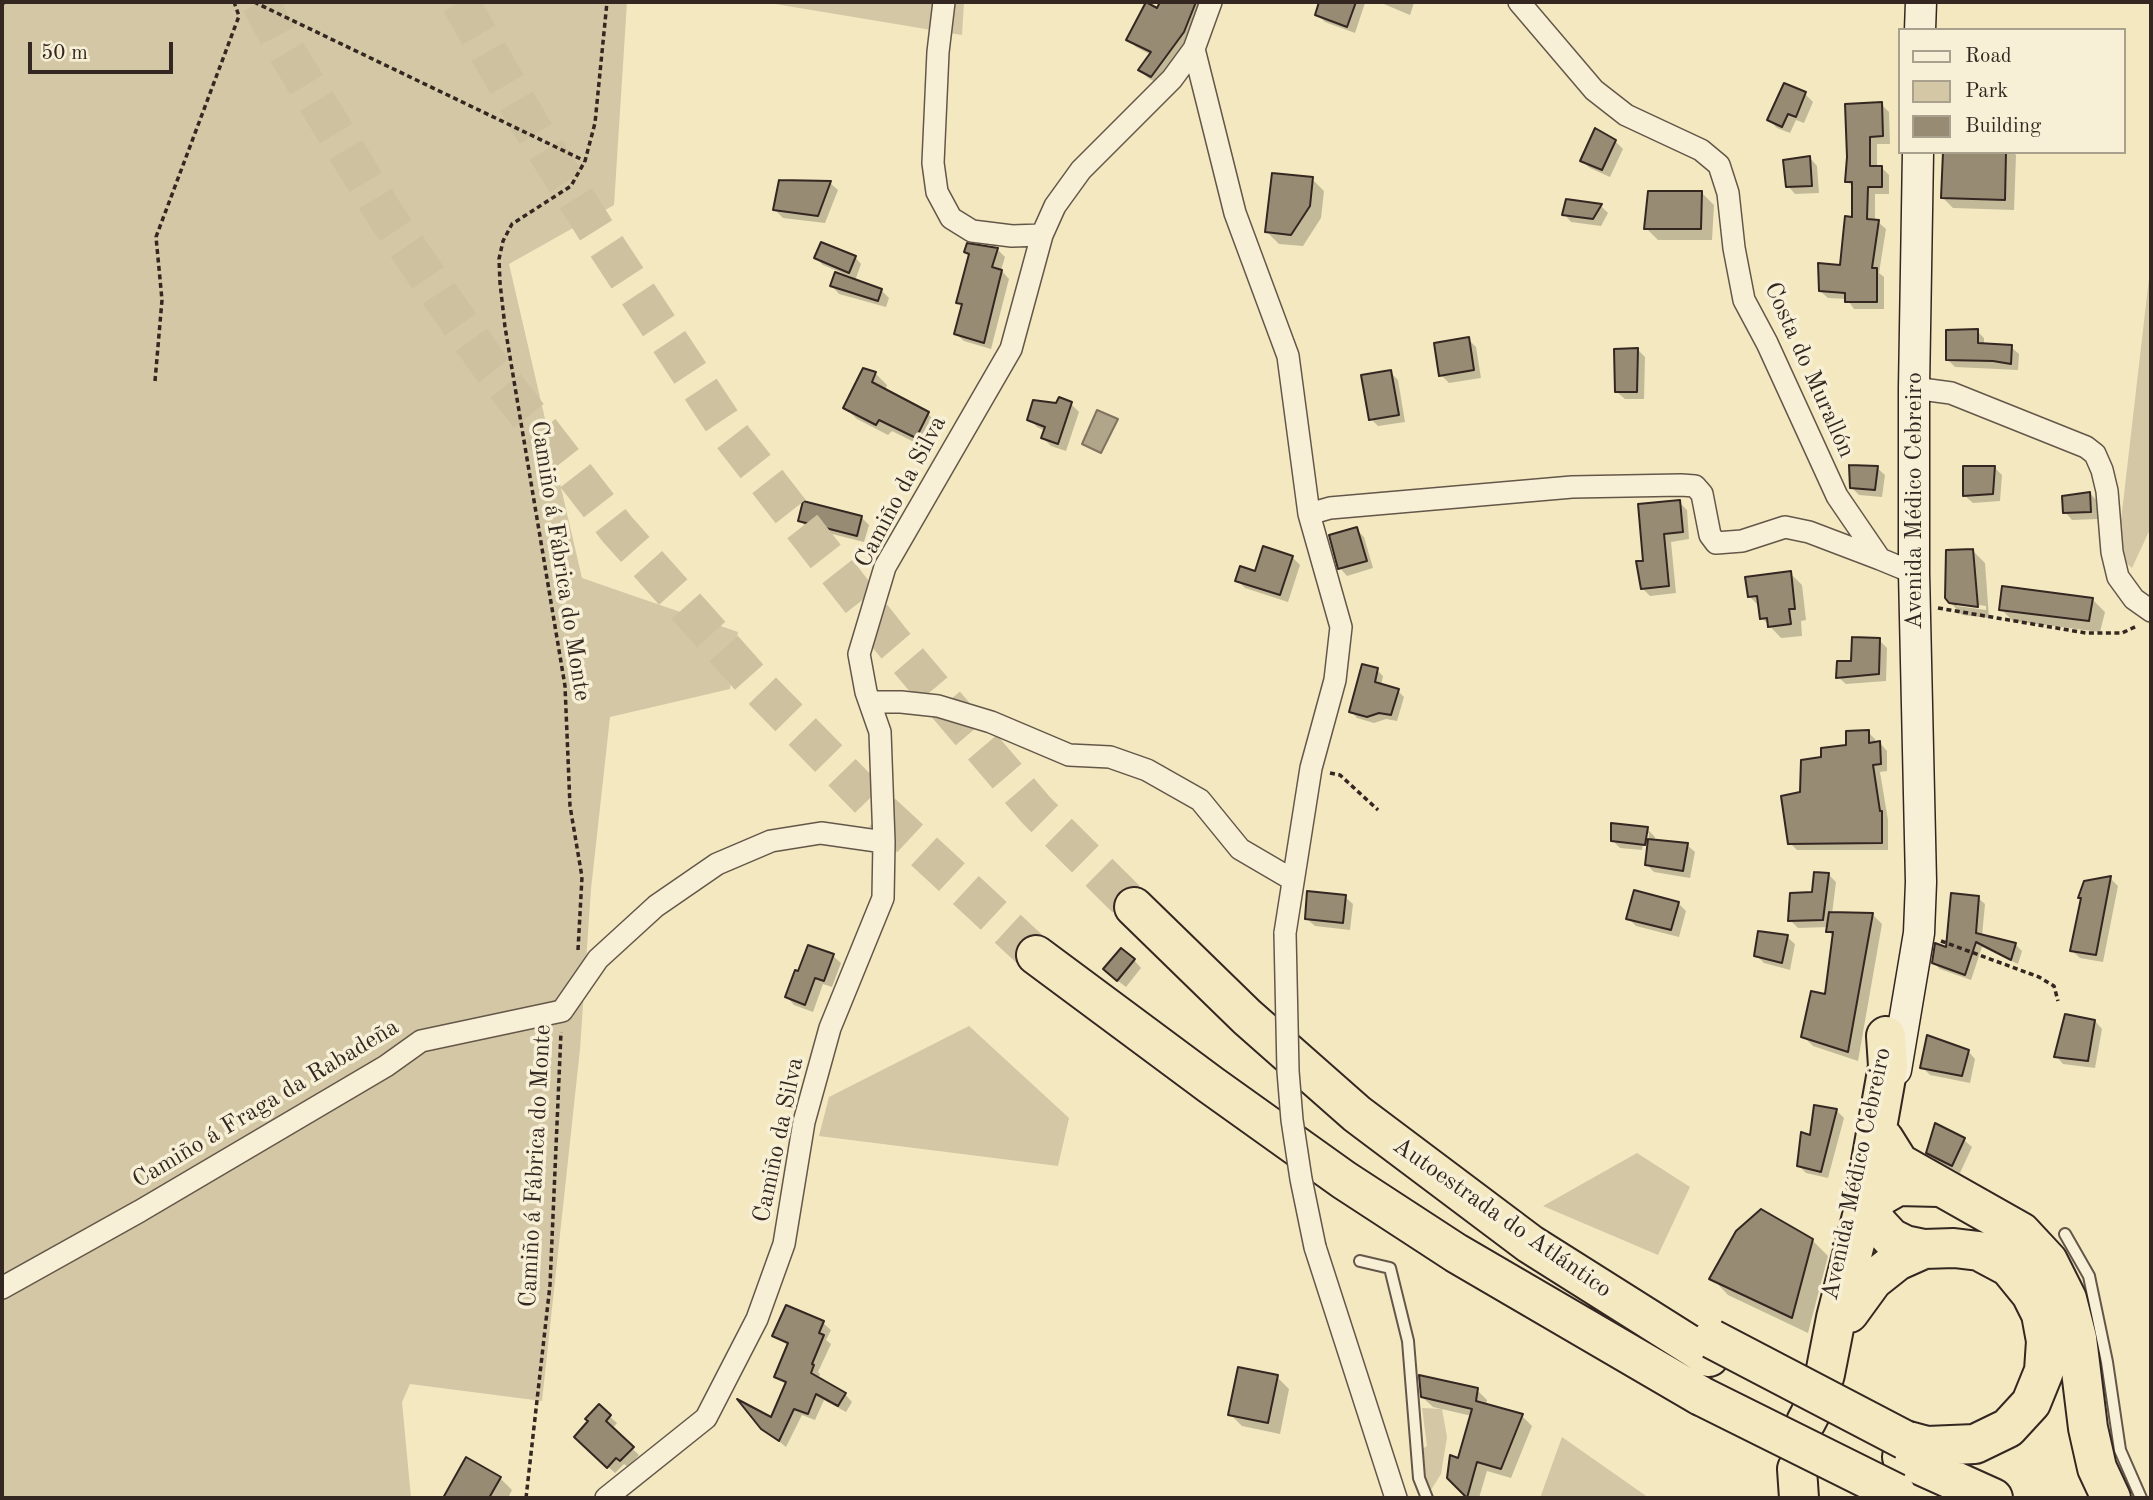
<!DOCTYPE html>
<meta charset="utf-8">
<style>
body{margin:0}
#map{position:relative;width:2153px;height:1500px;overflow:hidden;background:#f3e8c0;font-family:"Old Standard TT",serif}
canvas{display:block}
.frame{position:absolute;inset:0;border:4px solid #342721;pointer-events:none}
.legend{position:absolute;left:1898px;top:28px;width:228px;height:126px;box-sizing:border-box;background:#f7f0d6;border:2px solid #a9a08e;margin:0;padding:9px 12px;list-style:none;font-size:21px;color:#342721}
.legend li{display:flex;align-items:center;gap:14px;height:35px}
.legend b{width:35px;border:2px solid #a9a08e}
.scale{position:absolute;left:28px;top:42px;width:145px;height:32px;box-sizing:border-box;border:4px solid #342721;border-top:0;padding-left:9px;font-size:21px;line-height:24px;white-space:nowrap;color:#342721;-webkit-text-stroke:5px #f7f0d6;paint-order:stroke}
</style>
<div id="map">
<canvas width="2153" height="1500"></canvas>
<div class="frame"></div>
<ul class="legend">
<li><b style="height:9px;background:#f7f0d6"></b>Road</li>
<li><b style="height:19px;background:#d3c7a5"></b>Park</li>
<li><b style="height:19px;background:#978b74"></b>Building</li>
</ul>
<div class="scale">50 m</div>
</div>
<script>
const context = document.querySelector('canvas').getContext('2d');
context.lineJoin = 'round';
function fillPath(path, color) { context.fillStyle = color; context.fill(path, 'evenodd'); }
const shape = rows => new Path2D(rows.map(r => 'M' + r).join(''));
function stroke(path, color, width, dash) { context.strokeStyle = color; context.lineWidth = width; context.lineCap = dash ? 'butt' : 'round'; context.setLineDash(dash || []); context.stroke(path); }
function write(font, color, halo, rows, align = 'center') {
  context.font = font + ' "Old Standard TT",serif'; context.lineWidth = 7; context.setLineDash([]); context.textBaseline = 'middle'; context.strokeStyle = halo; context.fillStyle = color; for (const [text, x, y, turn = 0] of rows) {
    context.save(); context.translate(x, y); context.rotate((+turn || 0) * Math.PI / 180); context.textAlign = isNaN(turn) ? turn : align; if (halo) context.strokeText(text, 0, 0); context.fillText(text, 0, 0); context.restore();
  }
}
fillPath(shape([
 [2,2,627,2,614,205,509,264,582,578,738,632,730,689,610,717,591,889,580,1049,542,1401,410,1384,402,1402,411,1498,2,1498],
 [763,2,964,2,962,35],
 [2151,261,2151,527,2132,568,2117,555],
 [969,1026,1069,1118,1058,1166,819,1136,829,1097],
 [1637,1153,1690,1187,1658,1255,1543,1206],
 [1422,1408,1442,1409,1447,1437,1441,1474,1429,1493,1424,1478,1422,1449,1427,1446],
 [1562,1437,1649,1498,1540,1498]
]), '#d3c7a5');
const water = shape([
 [1097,410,1118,419,1101,453,1082,444,1097,410]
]);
fillPath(water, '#b2a68a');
stroke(water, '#807360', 2);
fillPath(shape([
 [1162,2,1202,2,1191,40,1159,84,1148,78,1140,70,1151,55,1136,47,1128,39,1158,11],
 [1315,2,1364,2,1365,3,1355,33,1325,22,1317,14,1321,4],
 [1379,2,1413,2,1414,3,1410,15],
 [1785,85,1805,94,1813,102,1804,123,1796,120,1790,133,1777,128,1769,120],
 [1881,104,1889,112,1890,144,1877,144,1877,168,1882,168,1889,175,1889,194,1875,194,1875,221,1878,222,1886,229,1879,273,1884,277,1884,309,1854,309,1847,299,1828,298,1820,291,1841,266,1853,219,1854,188,1847,181],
 [1615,141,1623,149,1610,177,1590,168,1582,161],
 [1944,152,2013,152,2016,155,2014,210,1953,208,1943,198],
 [1810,158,1817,166,1819,193,1795,194,1788,186],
 [1312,179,1324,191,1321,218,1303,246,1279,244,1267,232],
 [780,182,830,183,838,190,825,223,783,218,775,210],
 [1702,193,1714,205,1712,240,1658,240,1646,228],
 [1567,201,1601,206,1608,213,1601,226,1571,222,1564,214],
 [997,249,1005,257,1001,270,1009,279,991,349,964,341,956,334,963,307,958,302,970,256,966,251],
 [855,257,861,264,855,281,881,290,889,298,886,307,839,294,832,286,851,280,852,277,823,265,816,258],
 [1977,331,1984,338,1984,345,2011,347,2019,354,2018,370,1955,367,1948,360],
 [1468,339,1476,347,1481,378,1449,383,1441,375],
 [1637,349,1645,357,1644,399,1625,399,1617,392],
 [1390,372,1398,380,1405,422,1378,426,1371,419],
 [875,373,887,385,885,391,928,414,940,426,928,449,892,431,888,435,857,419,845,408],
 [1071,404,1079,412,1066,451,1051,446,1043,438,1045,431,1037,427,1029,419,1057,405],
 [1877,468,1885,475,1882,497,1859,495,1851,487],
 [1995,468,2002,475,2000,501,1973,503,1965,496],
 [2090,493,2097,501,2098,519,2072,520,2065,512],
 [1679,502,1687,510,1689,539,1671,542,1676,593,1650,596,1642,588,1645,562],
 [861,517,869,525,864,542,808,528,800,521],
 [1356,529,1364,537,1373,568,1347,576,1340,568],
 [1973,551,1985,563,1989,618,1962,615,1950,602],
 [1957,602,1986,606,1986,610,1957,606],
 [1292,557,1300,565,1288,602,1245,588,1237,580],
 [1790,573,1802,585,1806,620,1801,621,1802,636,1781,638,1762,618,1760,607,1749,596],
 [2093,600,2105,612,2100,632,2013,621,2001,609],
 [1879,640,1887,648,1886,681,1846,684,1838,677],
 [1377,670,1383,676,1381,686,1398,691,1404,697,1397,721,1386,719,1374,723,1357,718,1351,711],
 [1868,732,1875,739,1876,744,1880,743,1887,751,1887,771,1880,772,1888,820,1888,850,1797,850,1790,843,1802,794,1822,758,1848,747],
 [1647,829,1655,837,1654,841,1687,845,1695,852,1690,878,1654,872,1646,864,1649,833,1645,833,1642,850,1620,848,1612,840],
 [1829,875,1836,882,1832,914,1872,914,1882,924,1858,1061,1813,1046,1803,1036,1826,996,1834,937,1828,931,1829,927,1798,928,1790,920],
 [2110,878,2118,886,2103,962,2080,958,2072,951,2083,899],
 [1345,897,1353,904,1350,930,1315,926,1307,919],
 [1978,898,1985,904,1982,936,2016,945,2022,951,2018,964,1982,947,1971,980,1940,969,1934,963,1947,950],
 [1678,903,1686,911,1679,937,1636,926,1628,918],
 [1787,937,1795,944,1790,970,1764,963,1756,955],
 [833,956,841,963,832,987,823,984,813,1012,794,1005,787,997],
 [1134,960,1141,968,1126,987,1113,977],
 [2095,1021,2102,1029,2095,1068,2063,1064,2056,1056],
 [1968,1051,1975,1059,1970,1083,1930,1075,1922,1067],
 [1836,1110,1844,1118,1828,1178,1806,1173,1798,1165],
 [1964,1140,1972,1147,1960,1173,1936,1160,1928,1153],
 [1812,1240,1828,1256,1808,1333,1728,1295,1712,1278],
 [823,1323,831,1330,826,1340,831,1344,818,1372,820,1374,818,1379,845,1394,852,1402,846,1412,824,1400,815,1420,802,1415,786,1447,762,1428,771,1420,787,1385,776,1376,789,1346,774,1336],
 [1277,1377,1289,1389,1280,1434,1242,1426,1230,1414],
 [1477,1390,1487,1400,1486,1406,1522,1416,1532,1426,1511,1478,1487,1471,1479,1498,1469,1498,1449,1478,1460,1461,1472,1416,1433,1407,1422,1397],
 [599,1407,617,1423,612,1429,639,1455,628,1467,624,1464,615,1473,576,1437],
 [466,1460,500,1478,512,1490,508,1498,445,1498]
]), '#0003');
const building = shape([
 [1146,2,1157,8,1160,2,1196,2,1184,32,1151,77,1138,70,1151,52,1126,40,1146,2],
 [1319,2,1356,2,1347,27,1315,15,1319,2],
 [1784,83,1806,92,1796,117,1788,114,1782,127,1767,120,1784,83],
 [1882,102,1883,136,1870,137,1870,166,1882,166,1882,187,1868,187,1867,219,1879,220,1872,268,1877,268,1877,302,1845,302,1845,293,1819,291,1818,263,1840,265,1845,216,1852,217,1852,182,1845,182,1847,157,1845,104,1882,102],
 [1595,128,1616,140,1602,170,1580,161,1595,128],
 [1943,152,2006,152,2005,200,1941,198,1943,152],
 [1810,156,1812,186,1786,187,1783,160,1810,156],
 [1272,173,1313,177,1310,206,1291,235,1265,232,1272,173],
 [779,180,831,181,818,216,773,210,779,180],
 [1648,191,1702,191,1701,229,1644,229,1648,191],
 [1566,199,1602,204,1593,219,1562,215,1566,199],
 [821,242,856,256,849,273,814,258,821,242],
 [967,243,998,248,992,267,1002,270,984,343,954,334,962,304,956,303,969,254,964,252,967,243],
 [835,272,882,289,878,301,830,286,835,272],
 [1978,329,1978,343,2012,345,2011,364,1993,361,1946,360,1946,330,1978,329],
 [1469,337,1474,370,1439,376,1434,343,1469,337],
 [1638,348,1637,392,1615,392,1614,349,1638,348],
 [863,368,876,372,872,382,929,412,916,438,879,420,876,425,843,408,863,368],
 [1391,370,1399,415,1369,420,1361,375,1391,370],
 [1059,397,1072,402,1058,444,1041,438,1045,427,1027,420,1033,400,1056,403,1059,397],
 [1849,465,1878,466,1875,490,1850,488,1849,465],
 [1963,466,1995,466,1993,494,1963,496,1963,466],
 [2090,492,2091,512,2063,513,2062,496,2090,492],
 [1680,500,1683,532,1664,534,1669,586,1641,589,1636,561,1643,561,1638,504,1680,500],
 [803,501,862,516,857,536,798,521,803,501],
 [1357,527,1367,561,1338,569,1329,535,1357,527],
 [1263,546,1293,556,1280,595,1235,581,1240,566,1255,571,1263,546],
 [1973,549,1978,607,1949,603,1945,598,1946,550,1973,549],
 [1791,571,1795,609,1789,609,1791,624,1768,627,1767,618,1760,619,1757,596,1748,597,1745,577,1791,571],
 [2002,586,2093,598,2089,621,1999,610,2002,586],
 [1852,637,1880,638,1879,674,1836,678,1837,661,1851,661,1852,637],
 [1362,664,1378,668,1375,682,1399,689,1391,715,1379,713,1367,717,1349,712,1362,664],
 [1869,730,1869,743,1880,741,1881,764,1873,765,1880,811,1882,811,1882,843,1788,844,1781,796,1800,792,1801,760,1821,757,1821,748,1846,745,1846,731,1869,730],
 [1611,823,1648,827,1645,845,1611,841,1611,823],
 [1648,839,1688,843,1683,871,1645,865,1648,839],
 [1814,872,1829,873,1823,920,1788,921,1790,893,1812,892,1814,872],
 [2111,876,2096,955,2070,951,2081,898,2078,898,2084,881,2111,876],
 [1634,890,1679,902,1671,930,1626,919,1634,890],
 [1307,891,1346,895,1343,923,1305,919,1307,891],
 [1951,893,1979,896,1976,933,2016,943,2011,960,1976,942,1965,975,1932,963,1935,943,1946,947,1951,893],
 [1829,912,1873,913,1848,1052,1801,1037,1811,991,1825,994,1833,932,1826,932,1829,912],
 [1758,931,1788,935,1782,963,1754,956,1758,931],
 [808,945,834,954,824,981,815,978,805,1005,785,997,795,970,798,971,808,945],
 [1121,948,1135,959,1117,981,1103,969,1121,948],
 [2065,1014,2095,1020,2088,1061,2054,1057,2065,1014],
 [1927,1035,1969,1050,1962,1076,1920,1068,1927,1035],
 [1814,1105,1837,1109,1821,1172,1797,1166,1801,1132,1810,1135,1814,1105],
 [1935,1123,1965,1138,1952,1166,1926,1153,1935,1123],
 [1761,1209,1813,1239,1792,1318,1709,1279,1736,1231,1761,1209],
 [786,1305,824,1321,819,1333,824,1335,812,1364,814,1365,811,1373,846,1393,838,1406,816,1394,808,1414,794,1409,779,1441,761,1429,737,1399,771,1417,786,1382,774,1377,788,1343,772,1336,786,1305],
 [1238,1367,1278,1375,1268,1423,1228,1415,1238,1367],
 [1419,1375,1478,1388,1476,1401,1523,1414,1501,1469,1477,1462,1467,1498,1447,1478,1450,1455,1458,1458,1472,1409,1421,1397,1419,1375],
 [599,1404,611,1415,606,1421,634,1447,620,1461,616,1458,607,1468,574,1437,588,1421,585,1419,599,1404],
 [466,1457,501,1477,489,1498,443,1498,466,1457]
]);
fillPath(building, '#978b74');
stroke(building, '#342721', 2);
stroke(shape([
 [260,2,285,49,386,216,439,294,490,366,617,529,750,678,874,805,1036,955],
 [460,2,532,128,599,235,731,435,890,639,1036,810,1134,907]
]), '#cdc1a0', 38, [38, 19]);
const lane = shape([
 [2065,1234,2089,1276,2107,1362,2120,1450,2141,1498],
 [1360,1261,1390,1268,1408,1341,1419,1478,1427,1498]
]);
const street = shape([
 [944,2,938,52,933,163,937,192,951,218,972,231,1012,236,1042,235],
 [1519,2,1594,90,1626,115,1701,150,1719,165,1728,193,1734,248,1744,300,1767,343,1837,496,1880,559,1914,573],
 [1194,49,1235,213,1288,356,1309,514,1341,627,1335,680,1311,768,1285,933],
 [1914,388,1951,393,2086,447,2095,454,2102,470,2107,491,2112,552,2118,577,2134,599,2151,611],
 [1309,514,1330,508,1572,487,1681,485,1695,486,1702,494,1710,535,1716,543,1742,541,1785,527,1809,532,1880,559],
 [870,702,901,702,938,706,991,722,1069,755,1110,757,1147,770,1200,800,1240,849,1293,880],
 [1315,1247,1396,1498],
 [2,1288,140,1211,386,1066,421,1041,562,1011,598,959,656,906,717,864,771,841,821,833,884,842],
 [606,1498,706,1418,757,1319,784,1244,804,1122,830,1028,883,898,884,842,880,732,866,692,859,654,885,567,1011,349,1042,235,1055,206,1081,170,1172,79,1194,49,1211,2]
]);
const secondary = shape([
 [1920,30,1921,2],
 [1896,1070,1919,933,1921,882,1914,573,1914,388,1918,152]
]);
const highway = shape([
 [1134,907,1247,1017,1357,1114,1530,1244,1709,1357],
 [1036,955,1211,1085,1344,1180,1456,1253,1701,1396],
 [1886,1036,1888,1066,1865,1195,1877,1223,1891,1238,1905,1245,1924,1249],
 [1884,1139,1899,1163,2021,1232,2048,1261,2067,1299,2077,1338,2088,1428,2097,1468,2111,1498],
 [1849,1313,1873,1280,1897,1261,1924,1249,1954,1248,1979,1251,2009,1267,2031,1294,2041,1314,2046,1341,2044,1371,2031,1403,2008,1428,1975,1444,1927,1446,1905,1440],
 [1806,1422,1817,1401,1825,1374,1836,1318,1863,1212,1877,1198,1898,1186,1939,1187],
 [1902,1457,1993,1498],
 [1797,1469,1799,1498]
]);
stroke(lane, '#645749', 14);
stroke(street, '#645749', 24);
stroke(secondary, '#342721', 33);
stroke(highway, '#342721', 42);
stroke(shape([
 [254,2,585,161],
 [2,5,4,2],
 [155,381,162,300,156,237,239,16,234,2],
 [1938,608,2086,633,2122,633,2137,626],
 [1330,773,1340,775,1378,810],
 [1941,941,2039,977,2054,986,2058,1001],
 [578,950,582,877,570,806,565,686,505,327,500,283,499,259,503,241,512,224,571,186,585,161,595,123,607,2],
 [526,1498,550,1285,561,1032]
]), '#342721', 3.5, [5, 3.5]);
stroke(lane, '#f7f0d6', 10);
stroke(street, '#f7f0d6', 21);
stroke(secondary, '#f7f0d6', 30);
stroke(highway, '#f3e8c0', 38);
const streetBridge = shape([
 [1285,933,1288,1071,1292,1120,1301,1179,1315,1247]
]);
const highwayBridge = shape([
 [1712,1339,1905,1440],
 [1701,1396,1896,1493]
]);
stroke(streetBridge, '#645749', 24, []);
stroke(highwayBridge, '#342721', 42, []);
stroke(streetBridge, '#f7f0d6', 21);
stroke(highwayBridge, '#f3e8c0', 38);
write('24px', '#342721', '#f7f0d6', [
 ["Costa do Murallón",1809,370,66],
 ["Camiño da Silva",901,492,-62],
 ["Avenida Médico Cebreiro",1915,501,-90],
 ["Camiño á Fábrica do Monte",560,561,81],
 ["Camiño á Fraga da Rabadeña",266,1104,-31],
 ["Camiño da Silva",779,1140,-78],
 ["Camiño á Fábrica do Monte",536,1166,-87],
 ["Avenida Médico Cebreiro",1857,1174,-78],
 ["Autoestrada do Atlántico",1502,1218,35]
]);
</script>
